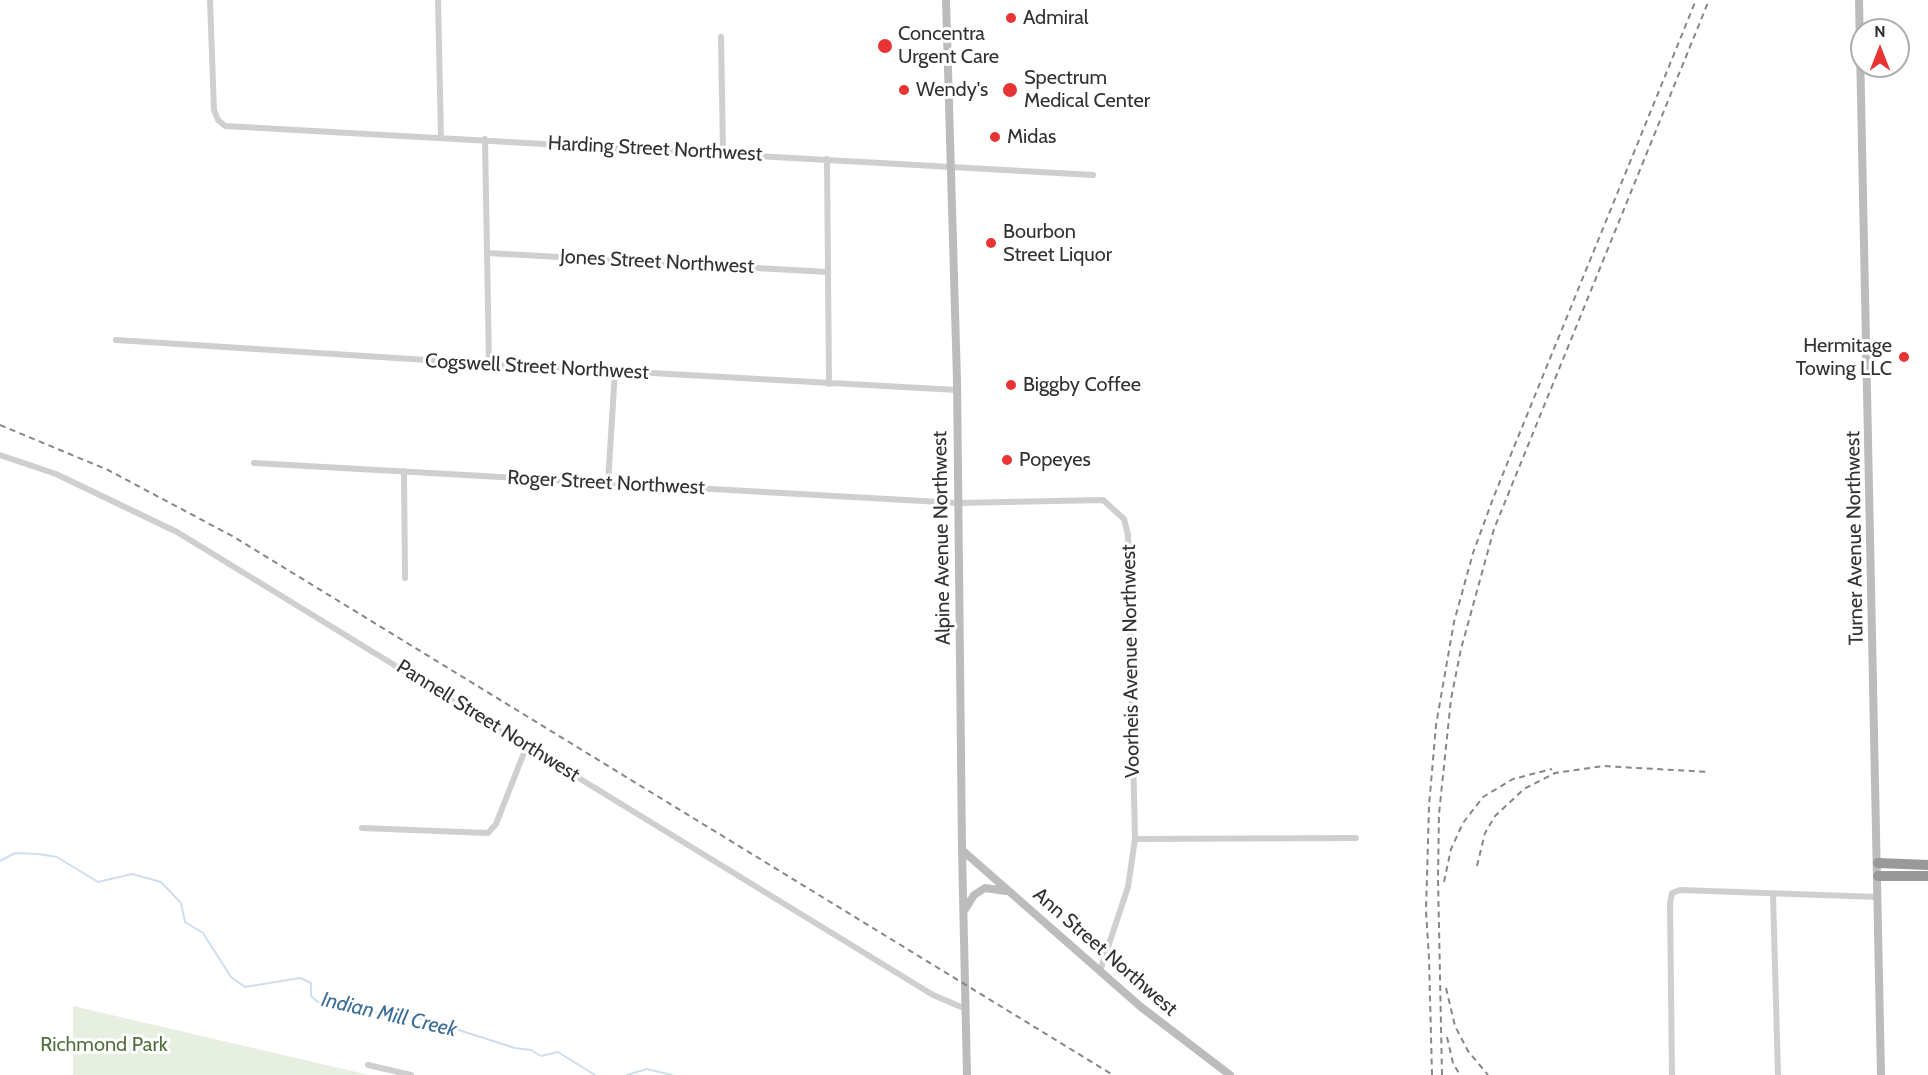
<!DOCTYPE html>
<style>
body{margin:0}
#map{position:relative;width:1928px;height:1075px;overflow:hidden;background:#fff;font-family:Cabin,sans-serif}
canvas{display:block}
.north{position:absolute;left:1850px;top:18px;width:60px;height:60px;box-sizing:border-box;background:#fff;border:2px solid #adadad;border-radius:50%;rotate:0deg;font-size:16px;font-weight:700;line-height:24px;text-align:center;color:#323232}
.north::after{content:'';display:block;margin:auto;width:21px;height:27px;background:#e93435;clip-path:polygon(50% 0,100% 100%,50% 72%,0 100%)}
</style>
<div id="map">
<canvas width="1928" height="1075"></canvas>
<div class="north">N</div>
</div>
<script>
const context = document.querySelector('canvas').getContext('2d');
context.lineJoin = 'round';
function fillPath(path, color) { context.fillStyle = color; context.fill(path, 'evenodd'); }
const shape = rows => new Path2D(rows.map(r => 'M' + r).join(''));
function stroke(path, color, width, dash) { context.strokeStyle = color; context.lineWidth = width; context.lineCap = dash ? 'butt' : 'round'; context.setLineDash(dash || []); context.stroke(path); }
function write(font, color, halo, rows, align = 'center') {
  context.font = font + ' Cabin,sans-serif'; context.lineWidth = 6; context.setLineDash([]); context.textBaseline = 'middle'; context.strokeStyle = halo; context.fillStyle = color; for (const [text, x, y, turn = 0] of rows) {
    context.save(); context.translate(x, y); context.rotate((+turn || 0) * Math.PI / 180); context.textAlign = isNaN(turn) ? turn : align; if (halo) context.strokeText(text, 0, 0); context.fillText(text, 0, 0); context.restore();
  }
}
fillPath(shape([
 [73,1006,369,1075,73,1075]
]), '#e7efe0');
stroke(shape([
 [0,861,15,853,38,854,57,857,98,882,132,874,161,882,181,903,185,922,203,933,231,977,245,987,300,978,311,983,311,996,318,1002,333,1006,345,1004,399,1019,409,1017,424,1019,515,1048,531,1050,541,1056,558,1052,595,1075],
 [627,1075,647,1069,672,1075]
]), '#cddfee', 2);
stroke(shape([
 [210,0,214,110,218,120,225,126,1093,175],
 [438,0,441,138],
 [721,37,723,153],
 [485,139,489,364],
 [827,159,829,384],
 [487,253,828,272],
 [116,340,489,364,957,390],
 [0,455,56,474,177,532,933,995,966,1009],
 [254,463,958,503,1103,500,1124,519,1128,535,1135,839,1128,887,1100,971],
 [404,471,405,578],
 [608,483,615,371],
 [362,828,488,833,496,824,527,745],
 [1135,839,1356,838],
 [1773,894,1778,1075],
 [368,1065,411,1075],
 [1672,1075,1670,903,1672,893,1680,890,1878,897]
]), '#cfcfcf', 6);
stroke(shape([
 [946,0,957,380,962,850,967,1075],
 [1859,0,1881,1075],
 [962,850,1141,1007,1230,1075],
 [964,911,974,895,985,888,1006,891]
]), '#bcbcbc', 8);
stroke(shape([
 [1878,863,1928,865],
 [1878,876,1928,876]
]), '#999', 10);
stroke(shape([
 [0,425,108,470,234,537,1113,1075],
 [1477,866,1485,833,1495,816,1524,789,1555,773,1603,766,1709,772],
 [1444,882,1451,849,1463,823,1483,797,1513,779,1552,769],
 [1446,988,1455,1026,1468,1051,1488,1075],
 [1447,1037,1453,1063,1460,1075],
 [1432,1075,1429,957,1426,911,1429,806,1436,725,1454,622,1473,553,1494,496,1696,0],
 [1442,1075,1438,878,1439,814,1451,699,1461,649,1494,529,1709,0]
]), '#878787', 2, [6, 4.5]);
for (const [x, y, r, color] of [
 [1011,18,6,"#e93435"],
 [885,46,8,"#e93435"],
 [904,90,6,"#e93435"],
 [1010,90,8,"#e93435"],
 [995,137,6,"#e93435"],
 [991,243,6,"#e93435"],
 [1904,357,6,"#e93435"],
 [1011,385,6,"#e93435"],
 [1007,460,6,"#e93435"]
]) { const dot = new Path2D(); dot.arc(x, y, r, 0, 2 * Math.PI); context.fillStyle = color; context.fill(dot); stroke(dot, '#fff', 2); }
write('20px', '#323232', '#fff', [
 ["Admiral",1023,18],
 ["Concentra",898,34],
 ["Urgent Care",898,57],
 ["Spectrum",1024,78],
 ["Medical Center",1024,101],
 ["Wendy's",916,90],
 ["Midas",1007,137],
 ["Bourbon",1003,232],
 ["Street Liquor",1003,255],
 ["Hermitage",1892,346,"right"],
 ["Towing LLC",1892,369,"right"],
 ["Biggby Coffee",1023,385],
 ["Popeyes",1019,460]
], 'left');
write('20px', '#323232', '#fff', [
 ["Harding Street Northwest",655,149,3],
 ["Jones Street Northwest",657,262,3],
 ["Cogswell Street Northwest",537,367,3],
 ["Roger Street Northwest",606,483,3],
 ["Alpine Avenue Northwest",942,538,-91],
 ["Turner Avenue Northwest",1855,538,-91],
 ["Voorheis Avenue Northwest",1131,661,-91],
 ["Pannell Street Northwest",488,721,32],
 ["Ann Street Northwest",1105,952,41]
]);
write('20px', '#52703d', '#fff', [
 ["Richmond Park",104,1045]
]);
write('italic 21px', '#3d6e97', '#fff', [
 ["Indian Mill Creek",389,1015,13]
]);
</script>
